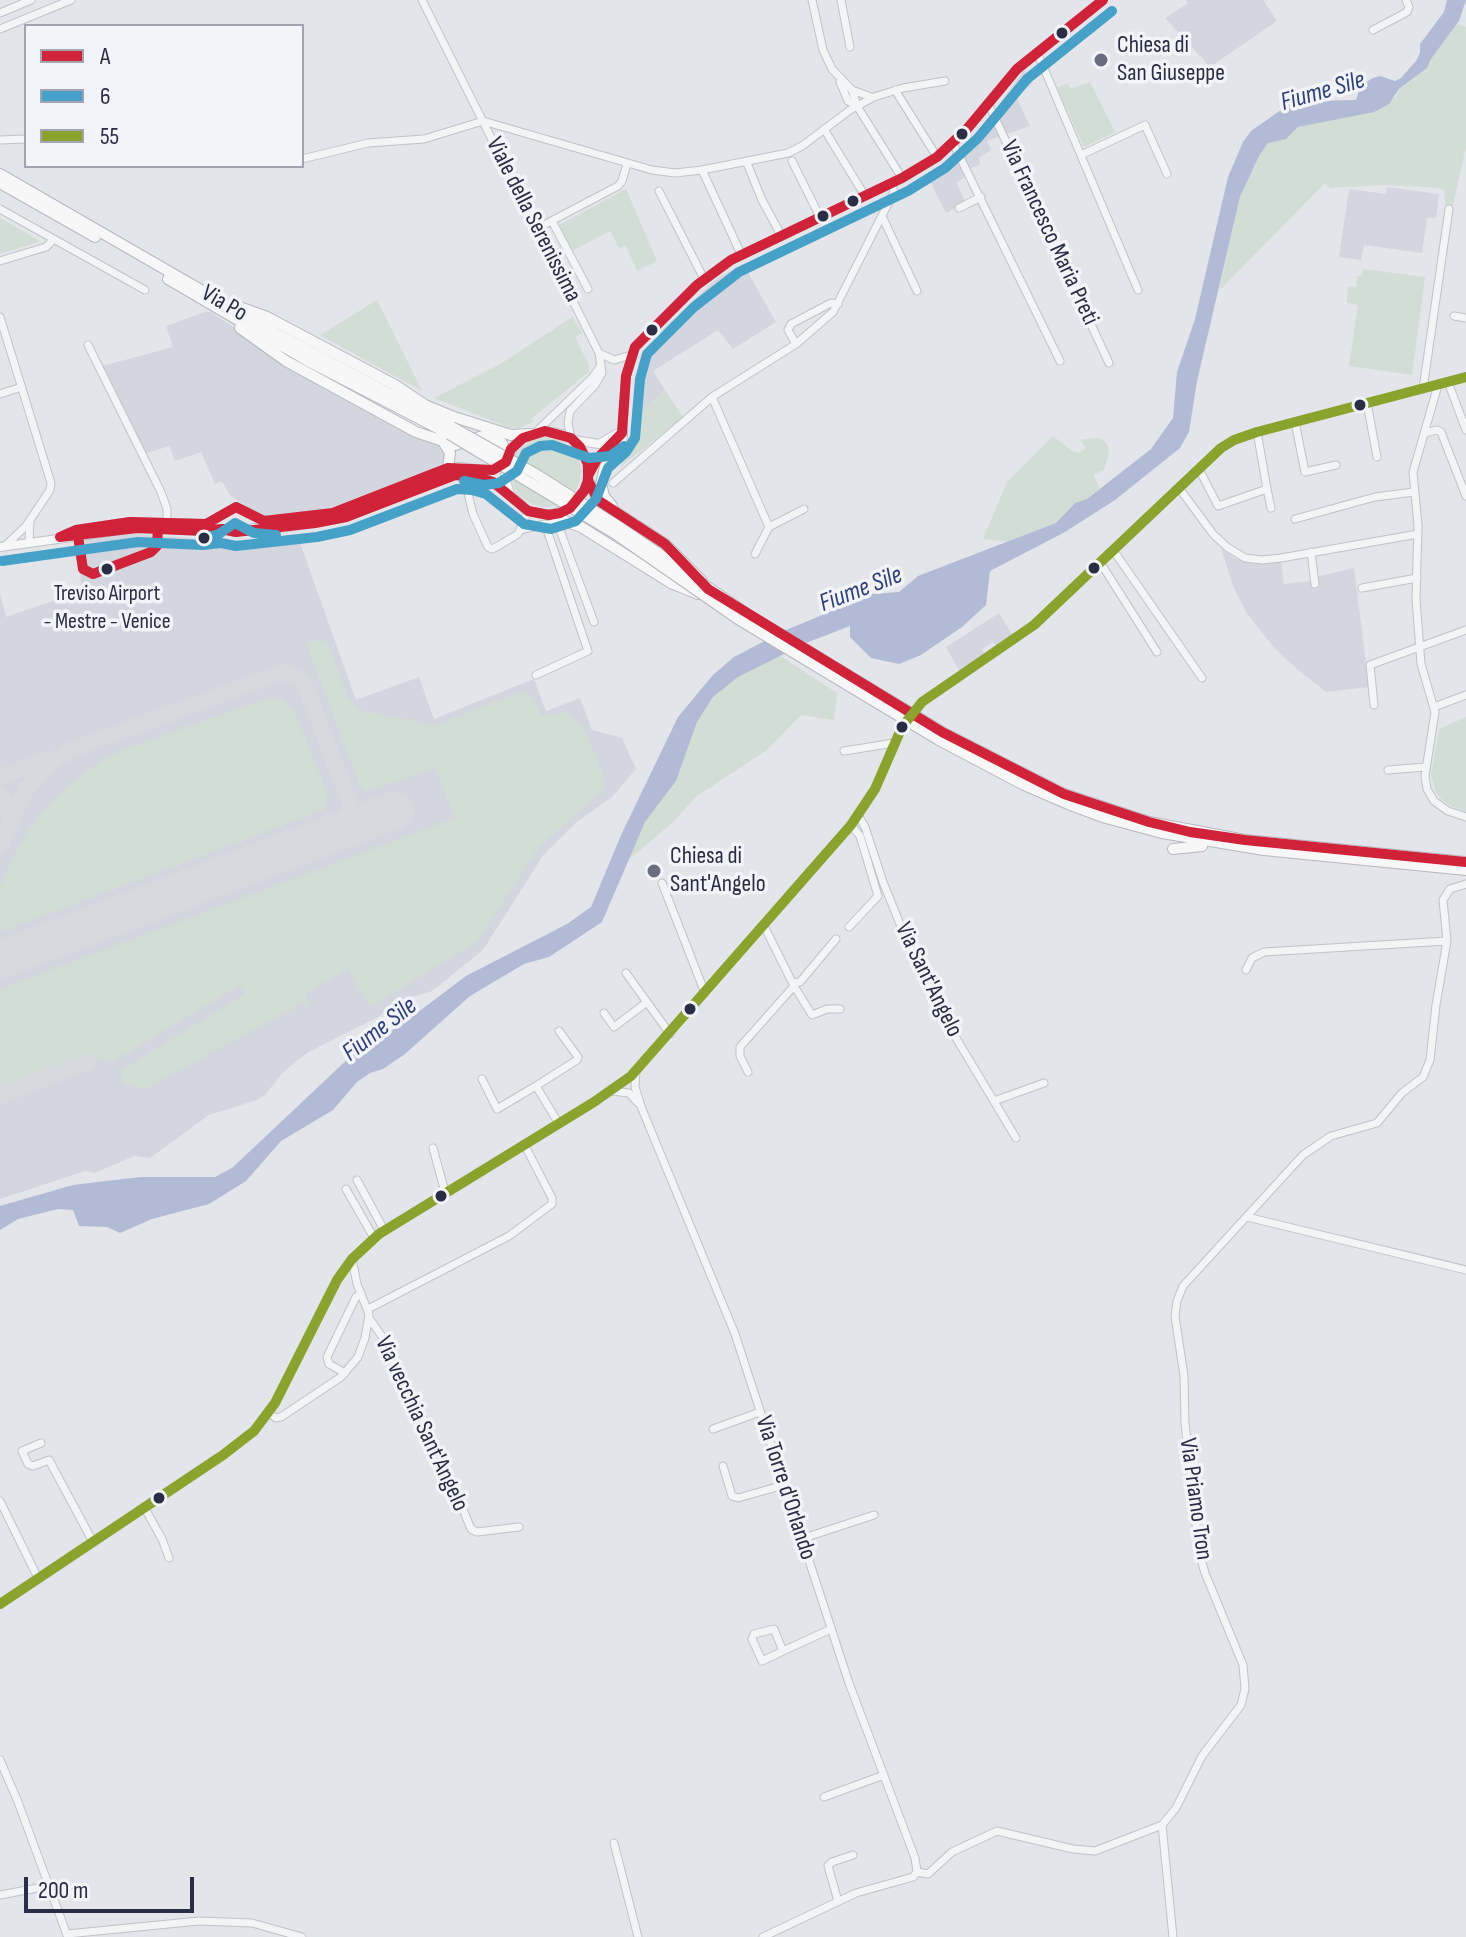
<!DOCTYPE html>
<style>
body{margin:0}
#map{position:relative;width:1466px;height:1937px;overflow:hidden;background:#e4e5ea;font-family:"Sofia Sans Condensed",sans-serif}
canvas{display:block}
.legend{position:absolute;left:24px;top:24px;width:280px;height:144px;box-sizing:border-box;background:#f2f4f9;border:2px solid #a2a4b1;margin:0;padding:10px 14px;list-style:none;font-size:24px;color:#292d45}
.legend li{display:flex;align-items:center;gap:16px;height:40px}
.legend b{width:40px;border:2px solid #a2a4b1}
.scale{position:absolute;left:24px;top:1877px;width:170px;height:36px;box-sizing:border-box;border:4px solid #292d45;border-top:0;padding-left:10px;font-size:24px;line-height:28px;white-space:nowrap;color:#292d45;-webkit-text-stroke:6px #f2f4f9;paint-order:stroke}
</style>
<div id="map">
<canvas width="1466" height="1937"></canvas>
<ul class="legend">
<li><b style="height:10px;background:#d02239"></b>A</li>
<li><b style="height:10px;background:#46a1c8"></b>6</li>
<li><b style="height:10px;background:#8aa32c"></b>55</li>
</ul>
<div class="scale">200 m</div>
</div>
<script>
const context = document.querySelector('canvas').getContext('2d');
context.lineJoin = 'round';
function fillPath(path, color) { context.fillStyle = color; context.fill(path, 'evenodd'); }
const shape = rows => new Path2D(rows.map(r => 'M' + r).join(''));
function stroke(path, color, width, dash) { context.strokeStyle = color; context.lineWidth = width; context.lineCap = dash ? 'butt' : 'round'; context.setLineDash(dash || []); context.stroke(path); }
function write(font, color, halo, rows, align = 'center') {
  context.font = font + ' "Sofia Sans Condensed",sans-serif'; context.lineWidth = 7; context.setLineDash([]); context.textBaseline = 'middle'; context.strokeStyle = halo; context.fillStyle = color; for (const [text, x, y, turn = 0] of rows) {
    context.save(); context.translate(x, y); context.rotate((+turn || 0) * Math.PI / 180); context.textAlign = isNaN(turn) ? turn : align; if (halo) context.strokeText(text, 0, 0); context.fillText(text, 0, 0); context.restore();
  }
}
fillPath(shape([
 [1186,0,1263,0,1277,21,1210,67,1165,18,1188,3],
 [1024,70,1033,83,1016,96,1030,126,987,141,991,150,979,158,980,164,971,168,968,176,956,182,966,203,946,213,927,175,956,156,993,113],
 [1387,187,1439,194,1436,218,1427,218,1422,253,1364,245,1361,260,1339,257,1349,189,1386,194],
 [743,264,776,322,733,349,718,330,653,371,665,390,633,419,636,375,644,356,665,334,662,330,716,279],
 [205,312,211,312,278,358,445,446,447,460,429,471,337,507,268,517,254,512,230,495,222,481,215,484,201,452,175,461,169,446,145,454,102,366,173,347,166,326],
 [133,534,229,541,277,541,288,536,291,539,298,537,356,700,419,677,434,719,534,679,546,711,580,698,592,730,622,738,636,769,612,797,578,821,544,854,483,950,432,991,402,1000,378,1017,307,1053,282,1073,266,1094,257,1100,209,1115,150,1158,134,1156,95,1173,85,1171,0,1199,0,594,6,617,82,591,76,541],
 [1221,548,1234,558,1251,563,1281,562,1284,584,1312,581,1316,577,1354,568,1369,687,1326,692,1297,669,1275,649,1246,612,1233,586],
 [999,613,1013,636,996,646,993,642,982,649,985,655,959,670,946,647]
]), '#d4d6df');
fillPath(shape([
 [1457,24,1466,27,1466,147,1452,209,1446,208,1444,190,1439,188,1383,185,1330,188,1325,183,1219,291,1240,197,1259,156,1268,142,1286,139,1298,127,1357,114,1395,98,1399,90,1427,68,1431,59],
 [1090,82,1115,132,1084,147,1057,88,1067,83,1071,89],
 [626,189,657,261,637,271,626,246,619,248,610,231,572,251,559,225],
 [0,218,39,240,39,242,0,254],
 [1363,269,1425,277,1412,375,1349,366,1358,305,1347,303,1347,295,1348,287,1356,287,1357,276,1362,276],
 [377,300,422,391,320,335],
 [572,317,583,333,575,337,589,365,589,372,532,418,534,422,519,428,508,427,434,398,502,363],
 [665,390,683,417,619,468,630,452,633,419],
 [1053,436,1072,451,1079,453,1086,448,1080,440,1095,438,1102,439,1108,445,1109,453,1104,470,1093,475,1100,488,1087,499,1075,503,1056,523,1009,542,983,539,1007,482],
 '511 472a35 35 0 1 1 70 0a35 35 0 1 1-70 0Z',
 [318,639,328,643,348,698,359,710,435,725,520,692,528,693,532,697,542,716,566,712,584,728,605,780,604,789,538,848,477,942,370,1007,348,969,305,994,310,1004,306,1008,303,1003,144,1090,123,1082,120,1071,245,994,240,985,111,1063,84,1055,0,1086,0,989,455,818,435,768,367,792,361,788,306,643],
 [779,655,837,693,834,720,801,715,767,750,697,796,671,824,627,861,645,822,676,781,697,722,713,697,738,677],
 [268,698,284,700,296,715,327,792,327,803,323,810,6,930,0,929,0,887,16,851,38,817,71,783,100,762,122,750],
 [1466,717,1466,812,1451,806,1442,800,1436,793,1431,775,1439,729]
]), '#d2ddd5');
fillPath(shape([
 [1447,0,1466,0,1459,21,1431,59,1427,68,1399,89,1389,104,1374,112,1298,127,1286,139,1268,143,1259,156,1240,197,1197,381,1189,432,1180,448,1115,500,1065,532,990,571,986,605,962,627,921,655,899,664,871,658,850,637,850,626,806,643,738,677,713,697,697,722,676,781,645,822,602,922,549,957,524,964,470,996,405,1054,383,1069,370,1073,357,1082,333,1110,281,1141,246,1181,209,1204,152,1219,120,1233,107,1227,79,1226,73,1210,58,1209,18,1219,0,1230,0,1206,73,1185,140,1177,215,1177,232,1168,351,1056,401,1025,466,976,567,924,591,907,622,833,678,717,713,675,734,657,786,630,873,594,899,592,918,576,1056,523,1075,503,1087,499,1151,449,1173,418,1177,372,1195,319,1228,177,1243,142,1251,131,1288,105,1309,101,1356,100,1361,85,1373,78,1380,76,1395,81,1401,78,1416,61,1420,53,1420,44,1444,12]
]), '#b1bbd6');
stroke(shape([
 [0,777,48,759],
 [0,794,8,805,10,821],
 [0,846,26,789,56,759,73,749,283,672,296,676,304,683,349,800,349,818,340,829,328,835],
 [0,958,7,957],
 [0,1096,89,1062]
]), '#d8d9de', 16);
stroke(shape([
 [0,960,395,810]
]), '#d8d9de', 38);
const minor = shape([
 [422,0,599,353,602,373,595,385,570,411,568,423,571,438],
 [812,0,823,50,832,69,852,90,871,97],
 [841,0,850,47],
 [0,13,31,0],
 [0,29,71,0],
 [1373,30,1407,12,1409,7,1406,0],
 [1037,52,1138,290],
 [840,82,848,101,857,106],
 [852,90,857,106,902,178],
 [895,90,937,157],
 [988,103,1109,363],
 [824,129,865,196],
 [0,140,26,139],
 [953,143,1060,361],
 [1081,155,1145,125,1167,174],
 [302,159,368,143,424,139,483,121,652,170,675,173,702,170,788,153,802,146,850,110,874,97,903,88,945,81],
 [792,161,820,217],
 [747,163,762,200,781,235],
 [702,170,741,254],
 [659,191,704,279],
 [959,208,981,197],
 [0,209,145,290],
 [882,216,917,291],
 [552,221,588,289],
 [538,228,618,186,622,181,627,164],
 [0,261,46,247,54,239],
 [1454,316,1466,318],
 [0,317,51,483,50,490,26,526,5,546],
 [796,344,788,330,791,324,831,303,838,304],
 [88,345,161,492,167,509,167,529],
 [601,354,614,360,628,356],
 [1448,382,1466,430],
 [1438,385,1413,472,1418,525,1416,599,1421,664,1435,712,1425,776,1427,789,1434,801,1448,811,1466,817],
 [1423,389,1449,209],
 [0,394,22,387],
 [712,397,769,527,804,509],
 [1367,403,1377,457],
 [1295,422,1305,472,1336,465],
 [536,432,593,377,601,365],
 [1425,433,1437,430,1441,432,1466,496],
 [1199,469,1218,506,1267,489,1257,432],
 [613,483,712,397,796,344,833,312,894,192,891,183],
 [466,485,473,514,488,547,492,549,498,546,518,534,528,511],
 [1179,488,1213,534,1227,547,1245,558,1262,560,1281,558,1418,534],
 [1267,489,1271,508],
 [1295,519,1375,497,1414,492],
 [545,524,558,525,594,622],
 [520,530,545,524,588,651,536,675],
 [29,542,30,520],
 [1113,550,1202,678],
 [1311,552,1315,584],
 [755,554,769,527],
 [1100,562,1157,652],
 [1362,588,1417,578],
 [1374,705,1370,665,1466,630],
 [1434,707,1466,695],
 [844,751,894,743],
 [1388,770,1425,767],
 [858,815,865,827,883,882,915,961,944,1018,1016,1138],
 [662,883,705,993],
 [849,927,878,896,860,836,851,825],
 [1246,970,1252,958,1264,952,1447,941],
 [626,973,670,1034],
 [794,983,800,982,836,939],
 [794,986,812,1015,827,1009,840,1009],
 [604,1013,614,1027,647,1002],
 [636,1071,635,1087,642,1109,735,1334,849,1683,915,1858,917,1872],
 [748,1072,740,1056,740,1047,794,986,764,926],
 [482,1079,497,1109,536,1086,559,1124],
 [536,1086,577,1060,578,1057,559,1031],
 [612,1091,629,1093,638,1103],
 [994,1101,1044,1083],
 [433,1148,445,1192],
 [357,1180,384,1230],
 [346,1189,374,1238],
 [1247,1217,1466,1270],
 [368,1309,509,1236,552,1204,552,1198,524,1144],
 [369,1318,386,1342,442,1458,471,1529,477,1532,519,1527],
 [345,1373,329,1364,327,1357,356,1297,361,1293],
 [269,1413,276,1418,281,1417,341,1377,358,1357,365,1338,369,1314,357,1284,352,1259],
 [713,1429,760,1412],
 [41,1443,22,1451,28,1464,33,1466,49,1460,93,1542],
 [723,1466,732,1496,738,1498,784,1485],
 [0,1501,38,1578],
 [144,1507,162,1539,169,1558],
 [801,1539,874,1515],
 [0,1604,223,1455,254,1431,275,1403,337,1280,352,1259,379,1234,594,1102,631,1076,851,825,875,789,902,727,922,702,1034,625,1221,448,1234,440,1257,432,1466,377],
 [783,1651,774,1629,754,1634,752,1639,762,1661,783,1651,831,1629],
 [0,1760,18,1802,67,1935],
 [824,1797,884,1775],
 [1162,1825,1173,1937],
 [614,1843,638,1937],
 [0,1895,48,1886],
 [838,1901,828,1866,832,1862,853,1855],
 [67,1934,199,1921,252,1923,302,1937],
 [763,1937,856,1893,913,1877,917,1872,928,1874,952,1852,997,1831,1073,1849,1095,1851,1162,1825,1176,1808,1202,1756,1241,1705,1245,1689,1243,1665,1205,1573,1199,1552,1185,1423,1184,1376,1175,1316,1177,1301,1183,1286,1303,1155,1331,1136,1377,1123,1402,1093,1423,1077,1430,1060,1436,1005,1447,941,1443,900,1450,889,1466,884]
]);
const major = shape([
 [574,440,599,444,616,434],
 [589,473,597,459,616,442,622,433,626,376,635,347,697,285,731,260,902,178,937,157,967,129,1017,69,1103,0],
 [66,534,76,530,130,522,206,524,236,507,264,521,333,513,445,469,460,467,489,471,505,462],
 [0,547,137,528,204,531,222,529,236,532,254,528,272,529,315,523,346,517,435,481,455,475,486,479,510,494,528,511,549,515,570,508,584,491,589,474,585,455,573,440,562,434,545,431,530,434,516,443,506,462,505,478,510,494]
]);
const highway = shape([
 [0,174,279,335,452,427],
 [0,183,95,237],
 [168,279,308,361,449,434],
 [242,308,267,317,395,385,425,405,454,417,511,435,530,434],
 [240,328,286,361,416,432,455,445,486,435,502,443,507,457],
 [444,443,450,453,448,468],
 [588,481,599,501,665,544,702,581],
 [612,506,604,496,601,484,605,467,621,443,622,433],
 [549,515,581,527,671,583,698,594],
 [942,732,1064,794,1149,822,1245,840,1466,862],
 [939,740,1024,785,1068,804,1106,818,1162,833,1264,850,1466,870],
 [1173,849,1202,846]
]);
stroke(minor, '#c1c2c8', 9);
stroke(major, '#c0c2c7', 10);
stroke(highway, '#b6b8bf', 12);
stroke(minor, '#f3f4f6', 7);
stroke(major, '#f7f7f8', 8);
stroke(highway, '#f7f7f8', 10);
const highwayBridge = shape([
 [452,427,534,473,618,526,750,616,942,732],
 [449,434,614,533,738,619,939,740]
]);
stroke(highwayBridge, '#b6b8bf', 12, []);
stroke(highwayBridge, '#f7f7f8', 10);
stroke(shape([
 [545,431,571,438,580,447,588,464,588,481,584,491,570,508,560,513,549,515,528,511,493,482,475,476,455,475,346,517,315,523,236,532,222,529,204,531,137,528,60,537,76,530,130,522,206,524,236,507,264,521,333,513,448,468,493,470,506,462,511,449,523,438,545,431],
 [589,474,597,459,622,433,626,376,635,347,697,285,731,260,902,178,937,157,967,129,1017,69,1103,0],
 [588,481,599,501,665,544,708,589,942,732,1064,794,1149,822,1190,832,1245,840,1466,862],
 [78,536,83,569,93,574,151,552,157,546,158,528]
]), '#d02239', 10);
stroke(shape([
 [464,481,484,485,499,483,517,471,526,453,540,446,552,445,589,458,610,456,624,446],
 [201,539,219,534,235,523,254,533,276,535],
 [2,561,138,542,203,545,221,543,236,546,317,537,350,530,457,489,472,490,486,494,524,524,551,529,576,521,596,499,608,468,626,452,635,438,640,379,647,354,694,307,739,272,908,191,945,168,978,138,1027,79,1112,11]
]), '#46a1c8', 10);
stroke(shape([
 [0,1604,223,1455,254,1431,275,1403,337,1280,352,1259,379,1234,594,1102,631,1076,851,825,875,789,902,727,922,702,1034,625,1221,448,1234,440,1257,432,1466,377]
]), '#8aa32c', 10);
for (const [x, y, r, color] of [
 [1062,33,7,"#292d45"],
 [1101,60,8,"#6a6d7f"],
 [962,134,7,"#292d45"],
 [853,201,7,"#292d45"],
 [823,216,7,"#292d45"],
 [652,330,7,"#292d45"],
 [1360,405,7,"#292d45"],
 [204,538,7,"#292d45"],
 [1094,568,7,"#292d45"],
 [107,569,7,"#292d45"],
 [902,727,7,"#292d45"],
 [654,871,8,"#6a6d7f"],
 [690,1009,7,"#292d45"],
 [441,1196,7,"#292d45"],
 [159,1498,7,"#292d45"]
]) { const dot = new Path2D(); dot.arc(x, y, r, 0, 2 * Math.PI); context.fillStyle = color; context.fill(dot); stroke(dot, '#f2f4f9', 3); }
write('22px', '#292d45', '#f2f4f9', [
 ["Treviso Airport",107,594],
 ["- Mestre - Venice",107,622]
]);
write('24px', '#292d45', '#f2f4f9', [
 ["Chiesa di",1117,46],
 ["San Giuseppe",1117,74],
 ["Chiesa di",670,857],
 ["Sant'Angelo",670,885]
], 'left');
write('24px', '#292d45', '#f2f4f9', [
 ["Viale della Serenissima",533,220,63],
 ["Via Francesco Maria Preti",1049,233,65],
 ["Via Po",224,304,30],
 ["Via Sant'Angelo",928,980,64],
 ["Via vecchia Sant'Angelo",421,1424,65],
 ["Via Torre d'Orlando",785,1488,72],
 ["Via Priamo Tron",1195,1499,82]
]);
write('italic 26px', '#2f417d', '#f2f4f9', [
 ["Fiume Sile",1323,92,-16],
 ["Fiume Sile",861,590,-21],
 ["Fiume Sile",380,1030,-38]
]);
</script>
